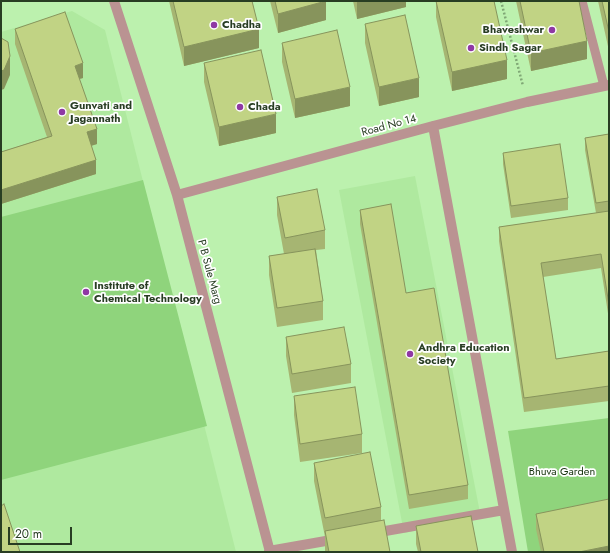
<!DOCTYPE html>
<style>
body{margin:0}
#map{position:relative;width:610px;height:553px;overflow:hidden;background:#bcf1ae;font-family:Jost,sans-serif}
canvas{display:block}
.frame{position:absolute;inset:0;border:2px solid #283d23;pointer-events:none}
.scale{position:absolute;left:8px;top:527px;width:64px;height:18px;box-sizing:border-box;border:2px solid #283d23;border-top:0;padding-left:5px;font-size:12px;line-height:14px;white-space:nowrap;color:#283d23;-webkit-text-stroke:3px #fff;paint-order:stroke}
</style>
<div id="map">
<canvas width="610" height="553"></canvas>
<div class="frame"></div>
<div class="scale">20 m</div>
</div>
<script>
const context = document.querySelector('canvas').getContext('2d');
context.lineJoin = 'round';
function fillPath(path, color) { context.fillStyle = color; context.fill(path, 'evenodd'); }
const shape = rows => new Path2D(rows.map(r => 'M' + r).join(''));
function stroke(path, color, width, dash) { context.strokeStyle = color; context.lineWidth = width; context.lineCap = dash ? 'butt' : 'round'; context.setLineDash(dash || []); context.stroke(path); }
function write(font, color, halo, rows, align = 'center') {
  context.font = font + ' Jost,sans-serif'; context.lineWidth = 3.5; context.setLineDash([]); context.textBaseline = 'middle'; context.strokeStyle = halo; context.fillStyle = color; for (const [text, x, y, turn = 0] of rows) {
    context.save(); context.translate(x, y); context.rotate((+turn || 0) * Math.PI / 180); context.textAlign = isNaN(turn) ? turn : align; if (halo) context.strokeText(text, 0, 0); context.fillText(text, 0, 0); context.restore();
  }
}
fillPath(shape([
 [72,11,105,30,236,552,1,552,1,32],
 [415,176,481,518,404,533,339,190]
]), '#afe99f');
fillPath(shape([
 [143,180,207,426,1,480,1,217],
 [609,418,609,552,528,552,508,431]
]), '#8fd47c');
stroke(shape([
 [501,1,523,86]
]), '#80a876', 2.5, [2, 2]);
stroke(shape([
 [582,1,604,86]
]), '#ba9392', 9);
stroke(shape([
 [114,1,177,195,270,552],
 [433,126,512,552],
 [177,195,433,126,527,102,609,85],
 [374,533,504,510],
 [269,551,337,539]
]), '#ba9392', 10);
fillPath(shape([
 [169,1,252,1,259,48,184,66],
 [270,1,326,1,326,20,278,33],
 [353,1,406,1,406,7,357,19],
 [436,1,494,1,507,79,452,91,436,17],
 [516,1,579,1,587,59,531,71],
 [598,1,609,1,609,51],
 [365,24,419,97,379,106,365,43],
 [15,29,83,78,79,79,97,144,91,146,96,174,1,204,1,152,47,137,15,44],
 [282,43,350,106,295,118,282,62],
 [204,63,276,133,219,146,204,82],
 [609,134,609,320,601,268,543,277,556,359,609,351,609,401,524,412,499,241,499,227,596,213,585,150,585,138],
 [503,153,568,198,568,210,511,218,503,164],
 [277,197,325,230,325,249,316,250,323,301,323,320,277,327,269,275,269,256,284,254,277,215],
 [360,210,406,293,468,485,468,499,409,509,360,224],
 [286,337,351,364,351,383,292,393,286,356],
 [294,396,362,434,362,453,300,462,294,415],
 [314,463,381,507,381,521,390,552,325,552,325,537,314,481],
 [536,514,609,552,541,552,536,529],
 [416,526,478,552,418,552,416,544]
]), '#a6b572');
fillPath(shape([
 [326,1,326,20,278,33,278,14],
 [357,1,406,1,406,7,357,19],
 [259,29,259,48,184,66,184,47],
 [587,41,587,59,531,71,531,53],
 [10,56,10,75,4,89,1,90,1,71],
 [507,60,507,79,452,91,452,72],
 [83,63,83,78,75,80,75,66],
 [419,78,419,97,379,106,379,87],
 [350,87,350,106,295,118,295,99],
 [276,114,276,133,219,146,219,127],
 [97,129,97,144,87,147,87,132],
 [96,160,96,174,1,204,1,190],
 [609,546,609,552,579,552]
]), '#87945c');
const building = shape([
 [173,1,252,1,259,29,184,47,173,1],
 [275,1,326,1,278,14,275,1],
 [436,1,494,1,507,60,452,72,436,1],
 [520,1,579,1,587,41,531,53,520,1],
 [602,1,609,1,609,32,602,1],
 [65,12,83,63,75,66,97,129,87,132,96,160,1,190,1,152,52,136,15,29,65,12],
 [405,15,419,78,379,87,365,24,405,15],
 [337,30,350,87,295,99,282,43,337,30],
 [1,38,8,42,10,56,4,70,1,71,1,38],
 [261,50,276,114,219,127,204,63,261,50],
 [609,134,609,201,596,203,585,138,609,134],
 [560,144,568,198,511,206,503,153,560,144],
 [317,189,325,230,285,238,277,197,317,189],
 [391,204,406,293,434,288,468,485,409,495,360,210,391,204],
 [609,211,609,305,601,254,541,263,556,359,609,351,609,386,524,398,499,227,609,211],
 [315,249,323,301,277,308,269,256,315,249],
 [344,327,351,364,292,374,286,337,344,327],
 [355,387,362,434,300,444,294,396,355,387],
 [370,452,381,507,325,518,314,463,370,452],
 [609,499,609,546,579,552,544,552,536,514,609,499],
 [4,504,20,552,1,552,1,506,4,504],
 [471,516,478,552,421,552,416,526,471,516],
 [384,520,390,552,329,552,325,531,384,520]
]);
fillPath(building, '#c1d384');
stroke(building, '#87945c', 1);
for (const [x, y, r, color] of [
 [214,25,4,"#8f38a4"],
 [552,30,4,"#8f38a4"],
 [471,48,4,"#8f38a4"],
 [240,107,4,"#8f38a4"],
 [62,112,4,"#8f38a4"],
 [86,292,4,"#8f38a4"],
 [410,354,4,"#8f38a4"]
]) { const dot = new Path2D(); dot.arc(x, y, r, 0, 2 * Math.PI); context.fillStyle = color; context.fill(dot); stroke(dot, '#fff', 1.5); }
write('bold 11px', '#283d23', '#fff', [
 ["Chadha",222,25],
 ["Bhaveshwar",544,30,"right"],
 ["Sindh Sagar",479,48],
 ["Gunvati and",70,106],
 ["Jagannath",70,119],
 ["Chada",248,107],
 ["Institute of",94,286],
 ["Chemical Technology",94,299],
 ["Andhra Education",418,348],
 ["Society",418,361]
], 'left');
write('11px', '#283d23', '#fff', [
 ["Road No 14",389,126,-15],
 ["P B Sule Marg",209,272,75]
]);
write('11px', '#16330d', '#fff', [
 ["Bhuva Garden",562,472]
]);
</script>
